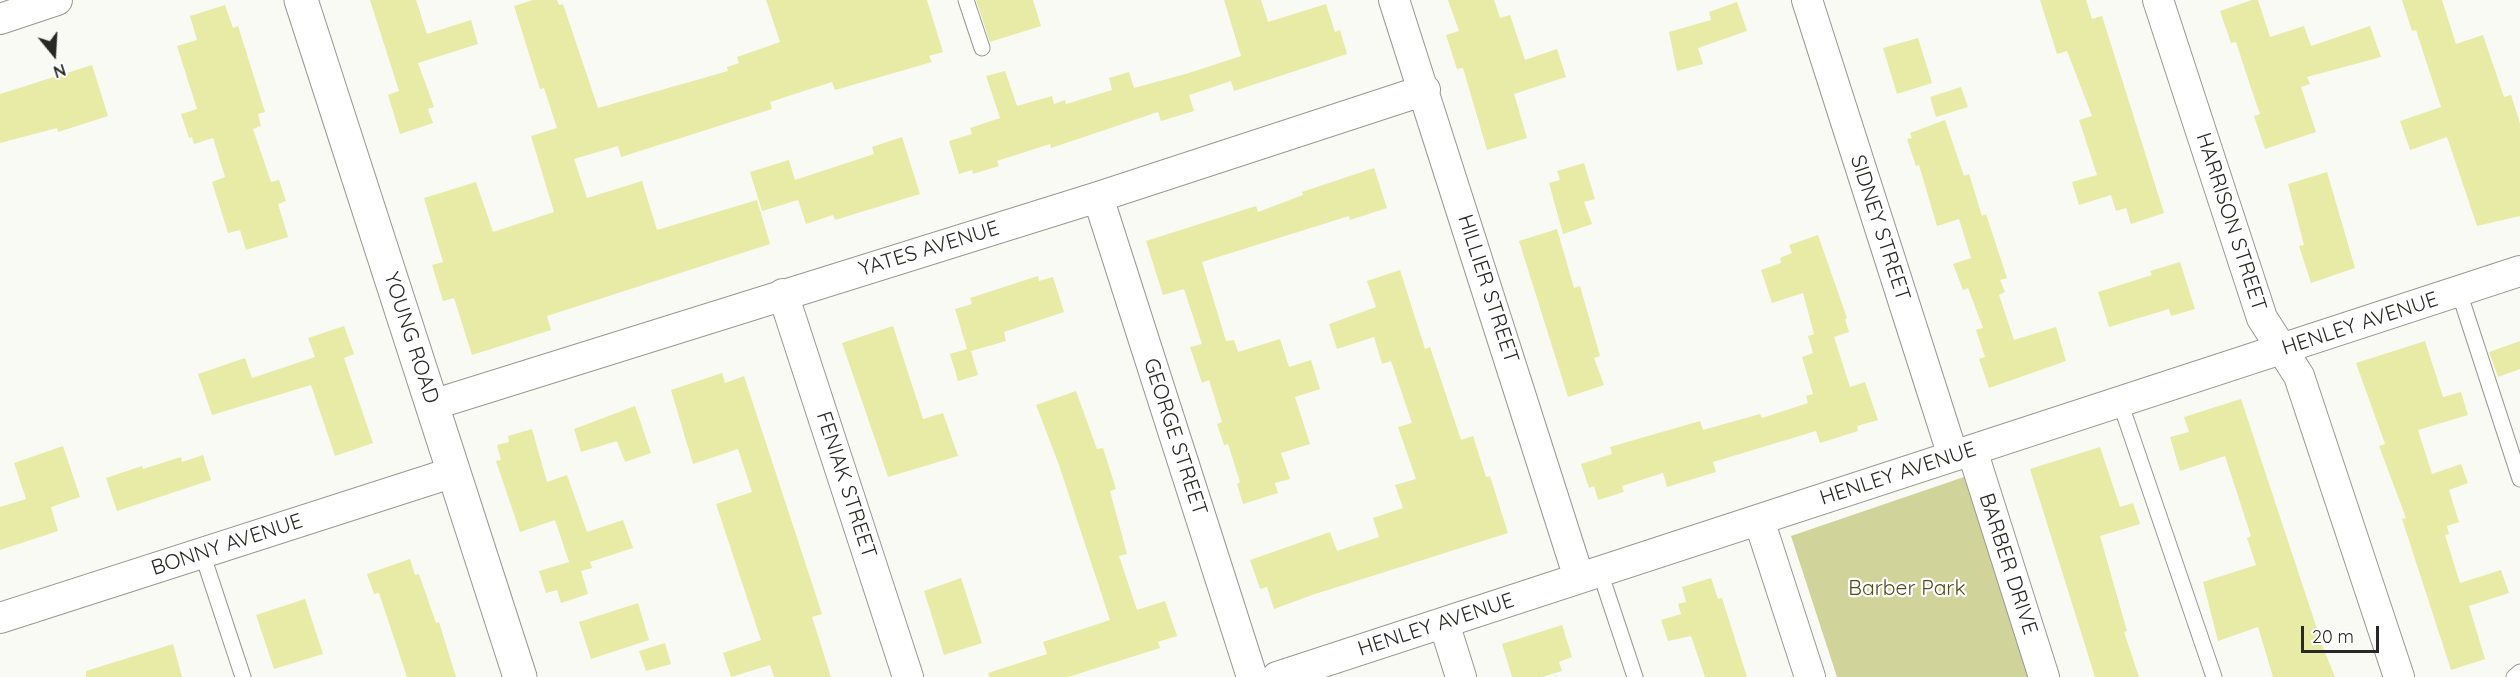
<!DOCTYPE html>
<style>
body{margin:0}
#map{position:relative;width:2520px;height:677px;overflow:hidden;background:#f9faf4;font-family:Quicksand,sans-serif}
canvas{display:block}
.north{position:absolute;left:24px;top:24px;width:60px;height:60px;-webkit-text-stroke:4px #fff;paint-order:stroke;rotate:162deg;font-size:16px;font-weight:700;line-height:24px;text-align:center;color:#282826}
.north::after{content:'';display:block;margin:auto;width:21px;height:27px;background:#282826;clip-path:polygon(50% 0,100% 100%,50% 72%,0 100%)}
.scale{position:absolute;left:2301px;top:626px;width:78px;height:27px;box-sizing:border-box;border:3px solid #282826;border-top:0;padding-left:8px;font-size:18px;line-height:21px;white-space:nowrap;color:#282826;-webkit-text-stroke:4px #fff;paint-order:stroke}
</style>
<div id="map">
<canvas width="2520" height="677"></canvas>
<div class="north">N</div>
<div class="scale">20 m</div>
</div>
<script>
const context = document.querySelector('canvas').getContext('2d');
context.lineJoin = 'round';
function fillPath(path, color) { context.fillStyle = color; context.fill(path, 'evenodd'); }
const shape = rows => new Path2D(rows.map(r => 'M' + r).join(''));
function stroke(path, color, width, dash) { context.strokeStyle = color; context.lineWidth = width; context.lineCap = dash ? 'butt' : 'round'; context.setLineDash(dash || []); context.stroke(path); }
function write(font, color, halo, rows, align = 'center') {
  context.font = font + ' Quicksand,sans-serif'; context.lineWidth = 4.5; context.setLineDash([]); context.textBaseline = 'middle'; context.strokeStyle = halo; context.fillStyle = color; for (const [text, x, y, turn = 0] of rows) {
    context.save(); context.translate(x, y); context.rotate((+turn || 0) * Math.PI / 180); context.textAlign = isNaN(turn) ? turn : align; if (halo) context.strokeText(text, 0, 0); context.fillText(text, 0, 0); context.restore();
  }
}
fillPath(shape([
 [1964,477,2030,677,1837,677,1791,536]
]), '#d0d49a');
fillPath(shape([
 [370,0,416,0,427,34,471,20,478,44,418,63,434,107,428,109,433,123,400,134,388,95,399,91],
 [533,0,557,0,559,5,563,4,598,108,728,71,727,67,739,63,737,57,780,42,766,0,927,0,943,52,929,56,932,62,835,90,832,82,770,102,772,109,621,157,618,146,574,159,587,198,642,181,657,230,757,200,770,244,547,316,551,330,472,355,454,298,443,301,432,265,443,262,424,198,476,182,493,232,554,212,531,136,557,128,544,88,540,89,514,6],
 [976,0,1033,0,1041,26,990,42],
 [1224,0,1261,0,1268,22,1326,4,1335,32,1340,30,1347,54,1234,91,1231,81,1189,95,1194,111,1161,121,1158,112,1051,148,1050,144,997,161,999,166,973,174,972,170,959,174,949,141,972,134,970,128,1000,118,986,76,1005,71,1017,106,1052,96,1054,104,1065,100,1066,104,1112,90,1109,78,1129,72,1134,88,1189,73,1241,56],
 [1448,0,1494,0,1500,18,1510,15,1525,60,1557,49,1566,77,1514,94,1527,138,1487,150,1463,68,1457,69,1446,35,1459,31],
 [2040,0,2086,0,2092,19,2102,16,2164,213,2131,224,2126,208,2116,211,2111,195,2079,205,2072,182,2097,175,2079,120,2092,116,2067,51,2057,54],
 [2252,0,2258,0,2270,37,2304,26,2311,46,2370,26,2381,57,2307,77,2310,84,2301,87,2316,132,2265,149,2254,116,2260,114,2251,88,2236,42,2231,43,2220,11],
 [2402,0,2442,0,2456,44,2483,35,2504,97,2511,95,2520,123,2520,216,2477,226,2447,137,2410,150,2400,121,2441,107,2416,30,2412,31],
 [1737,2,1747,31,1698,48,1703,64,1677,71,1669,32,1711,20,1709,12],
 [225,5,233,28,238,26,265,112,258,114,261,126,253,129,271,182,279,180,286,201,278,204,288,237,246,250,240,230,228,233,212,182,225,177,213,138,194,144,192,137,189,138,181,114,197,109,177,46,197,40,190,16],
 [1918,38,1932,83,1897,94,1883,48],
 [92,65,108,116,58,132,57,128,0,143,0,94],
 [1961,87,1968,107,1936,117,1930,97],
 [1945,120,1964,176,1969,174,1982,216,1986,214,2007,278,2000,280,2005,292,1999,295,2014,340,2056,327,2066,361,1989,388,1979,359,1985,357,1976,330,1983,328,1968,288,1963,290,1953,264,1971,258,1959,219,1937,226,1919,165,1916,166,1907,139,1912,138,1910,133],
 [902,137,920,194,835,220,833,215,806,224,798,200,762,211,750,172,789,160,795,180,874,154,872,147],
 [1584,163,1595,199,1584,202,1592,224,1563,234,1549,183,1560,180,1557,171],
 [1374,168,1387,208,1350,220,1349,216,1202,262,1226,341,1234,340,1238,352,1280,339,1289,367,1311,360,1320,389,1295,397,1310,444,1281,453,1290,479,1275,483,1278,493,1243,504,1237,484,1240,482,1228,444,1224,445,1217,424,1222,422,1209,380,1202,383,1190,347,1202,344,1184,289,1163,295,1146,241,1256,206,1258,212,1303,195,1302,192],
 [2327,172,2355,268,2311,283,2299,246,2304,245,2288,184],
 [1557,229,1574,288,1580,286,1600,356,1594,358,1604,385,1568,397,1519,241],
 [1818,235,1847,318,1845,319,1849,332,1834,337,1850,387,1865,382,1878,420,1857,426,1858,431,1820,443,1816,431,1713,462,1716,472,1667,487,1663,473,1622,486,1624,492,1598,500,1594,486,1589,488,1581,464,1612,454,1610,447,1700,421,1703,430,1760,414,1762,418,1808,403,1806,396,1813,394,1802,357,1813,353,1808,336,1814,334,1803,293,1772,303,1761,270,1781,263,1780,258,1792,253,1789,245],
 [2180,262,2195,309,2171,316,2169,309,2109,327,2098,292,2152,275,2150,271],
 [1400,270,1425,349,1430,347,1461,440,1473,436,1486,477,1490,476,1508,533,1312,595,1274,609,1267,587,1260,589,1250,560,1330,532,1337,551,1379,537,1373,518,1403,508,1395,485,1416,479,1398,427,1412,423,1391,361,1382,364,1374,337,1337,349,1329,324,1376,307,1367,281],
 [1038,276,1039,281,1053,277,1064,312,1004,332,1006,341,971,351,978,375,958,381,950,354,967,349,955,309,972,304,970,298],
 [344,326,354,354,344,358,373,443,335,456,311,385,212,415,198,374,245,358,252,378,315,357,308,338],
 [893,326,923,419,943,413,958,456,888,477,842,343],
 [2425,341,2443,397,2461,392,2468,415,2418,430,2432,474,2461,464,2468,483,2449,490,2459,522,2447,526,2449,534,2445,535,2460,583,2501,570,2509,593,2469,606,2485,659,2451,670,2402,519,2406,518,2379,446,2385,444,2356,363],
 [2520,341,2520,369,2498,377,2489,352],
 [722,373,725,383,744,376,822,614,812,617,831,677,774,677,770,665,731,677,723,653,761,640,716,504,752,492,738,449,693,464,671,390],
 [1076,391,1097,449,1103,448,1116,489,1110,491,1127,554,1119,556,1137,610,1165,601,1177,636,1158,642,1160,648,1068,677,989,677,988,673,1047,654,1043,642,1110,620,1059,465,1036,405],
 [2241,399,2324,650,2335,677,2273,677,2258,627,2218,641,2203,582,2256,565,2247,538,2251,536,2225,456,2180,471,2170,437,2189,432,2184,417],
 [635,406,651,453,625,462,617,441,581,452,574,429],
 [532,429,547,482,567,475,587,532,623,520,633,548,590,562,592,568,581,571,588,594,561,603,557,590,546,593,539,571,569,562,555,520,520,532,496,461,501,460,497,445,509,442,508,436],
 [63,446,80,497,51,507,58,531,0,550,0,507,26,499,14,463],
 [2100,447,2120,507,2133,503,2140,524,2100,536,2127,631,2124,632,2139,677,2095,677,2030,469],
 [203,455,211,480,117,511,106,478,142,466,143,469,181,457,182,462],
 [410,559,415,575,419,574,436,623,439,622,456,677,407,677,379,593,374,594,367,574],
 [961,578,982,643,944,655,924,591],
 [1711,578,1718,599,1722,598,1747,677,1705,677,1691,636,1668,641,1661,620,1681,614,1678,604,1686,602,1682,587],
 [305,599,323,654,274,669,256,615],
 [638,603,649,640,591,659,579,622],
 [1562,625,1572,657,1559,662,1562,671,1542,677,1512,677,1502,644],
 [665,643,671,664,646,671,639,651],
 [173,644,182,677,86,677,86,671]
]), '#e7eba6');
const service = shape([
 [966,0,982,48],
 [2459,292,2520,479],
 [2120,402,2214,677],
 [202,553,243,677],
 [1600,572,1635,677],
 [2514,677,2520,672]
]);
const minor = shape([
 [1394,0,1579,578],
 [1807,0,1953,456],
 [2158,0,2262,318,2299,376,2399,677],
 [0,19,57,0],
 [1098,197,1252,677],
 [783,294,908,677],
 [432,405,1098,197,1425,90],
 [1972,450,2044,677],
 [1759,520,1810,677],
 [0,618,454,472],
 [1444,623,1461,677],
 [1277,677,2520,271]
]);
const tertiary = shape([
 [301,0,520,677]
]);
stroke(service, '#989893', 17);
stroke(minor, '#989893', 32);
stroke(tertiary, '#989893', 35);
stroke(service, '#fff', 15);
stroke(minor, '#fff', 30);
stroke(tertiary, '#fff', 33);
write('21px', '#282826', '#fff', [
 ["HARRISON STREET",2231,222,72],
 ["SIDNEY STREET",1880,228,72],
 ["YATES AVENUE",929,249,-17],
 ["HILLIER STREET",1488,289,72],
 ["HENLEY AVENUE",2360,324,-18],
 ["YOUNG ROAD",411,338,72],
 ["GEORGE STREET",1175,437,72],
 ["HENLEY AVENUE",1898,474,-18],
 ["FENIAK STREET",846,485,72],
 ["BONNY AVENUE",227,545,-18],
 ["BARBER DRIVE",2008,564,72],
 ["HENLEY AVENUE",1436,625,-18]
]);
write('21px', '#4c4e1b', '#fff', [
 ["Barber Park",1907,589]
]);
</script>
